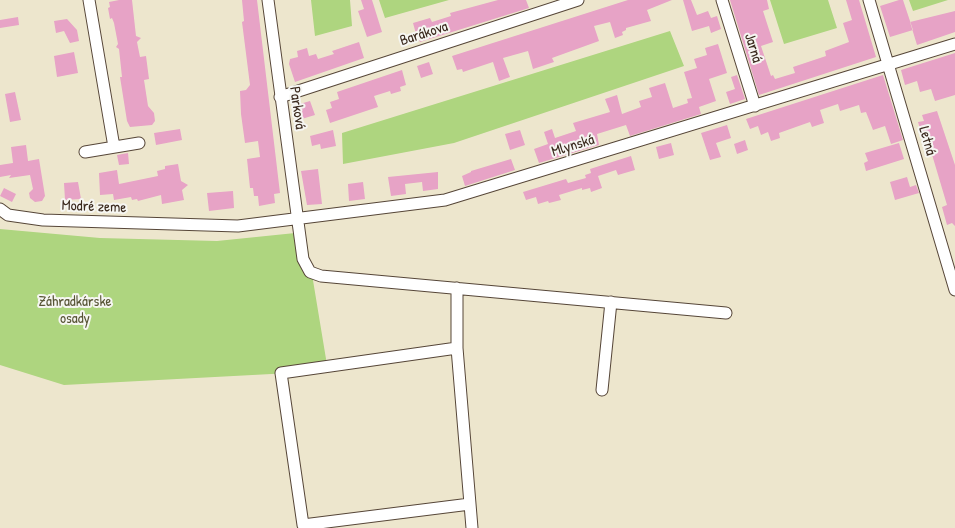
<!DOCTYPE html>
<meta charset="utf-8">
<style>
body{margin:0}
canvas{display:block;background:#ede6cd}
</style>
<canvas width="955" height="528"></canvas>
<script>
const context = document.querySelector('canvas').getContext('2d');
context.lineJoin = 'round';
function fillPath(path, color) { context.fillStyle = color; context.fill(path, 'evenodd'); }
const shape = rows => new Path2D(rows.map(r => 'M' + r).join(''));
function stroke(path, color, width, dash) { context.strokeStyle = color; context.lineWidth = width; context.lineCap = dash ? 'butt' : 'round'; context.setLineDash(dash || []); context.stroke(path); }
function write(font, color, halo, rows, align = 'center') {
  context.font = font + ' "Patrick Hand",sans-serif'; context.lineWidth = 4; context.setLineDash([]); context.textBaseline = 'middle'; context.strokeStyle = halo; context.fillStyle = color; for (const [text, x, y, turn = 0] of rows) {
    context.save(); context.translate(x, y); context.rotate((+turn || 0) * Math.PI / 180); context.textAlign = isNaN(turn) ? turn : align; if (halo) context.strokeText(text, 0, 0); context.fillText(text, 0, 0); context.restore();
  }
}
fillPath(shape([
 [311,0,350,0,352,26,315,36],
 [379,0,449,0,385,18],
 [770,0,828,0,837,28,784,44],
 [909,0,948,0,913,11],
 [670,31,684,66,454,143,343,164,342,133],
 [0,229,100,238,217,241,305,232,328,371,64,385,0,365]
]), '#aed57f');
fillPath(shape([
 [119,0,132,0,136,36,141,38,137,42,140,57,146,56,149,79,144,80,148,106,154,113,155,121,152,125,130,127,127,121,120,77,122,77,119,49,116,47,118,44,114,23,112,18,110,19,108,8,110,7,109,2],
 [242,0,257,0,280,193,274,194,275,203,259,206,258,196,254,196,253,188,250,188,247,159,260,157,258,141,245,143,241,114,240,91,246,90,250,85,242,22,244,21],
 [361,0,372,0,382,32,367,37,358,11,364,9],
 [498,0,526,0,529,8,420,42,416,34,413,23,430,18,432,22,451,16,450,13],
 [628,0,672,0,647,10,651,21,626,28,626,30,622,32,623,35,615,38,610,22,594,26,599,41,552,58,554,62,533,69,528,51,503,58,510,77,499,81,493,62,463,72,462,69,457,70,452,56],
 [683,0,691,0,697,15,708,11,711,18,717,16,721,29,711,33,709,26,692,31],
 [730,0,767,0,769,9,763,11,773,42,761,46,771,76,773,75,775,79,795,73,793,67,826,56,825,51,849,42,843,23,852,20,846,0,859,0,876,57,759,95],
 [899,0,903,0,913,30,890,37,880,6],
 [955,11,955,32,917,45,910,22],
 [18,17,19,25,0,28,0,20],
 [67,19,77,30,79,41,70,43,64,31,56,33,54,21],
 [359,42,364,58,295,82,289,64,290,59,298,57,297,51,307,48,309,56,316,54,318,59,334,54,332,51],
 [718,44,727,73,709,79,716,101,699,107,701,114,630,136,626,125,597,134,599,145,539,163,534,149,548,144,544,132,552,129,555,138,576,131,573,123,610,112,605,99,617,95,622,114,641,107,639,101,652,97,649,88,665,83,673,108,688,103,687,99,692,98,684,72,697,68,694,59,707,55,705,48],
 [74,52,78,73,57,77,54,56],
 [955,53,955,95,935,101,931,89,920,92,917,81,905,85,901,70],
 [429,62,433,74,421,78,417,66],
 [402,70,406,85,400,87,401,91,391,94,390,91,374,96,378,107,330,123,326,110,332,108,330,102,339,99,337,92],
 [737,75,745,99,730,104,726,92,735,89,731,77],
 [883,75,903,140,891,144,885,126,873,130,866,112,861,113,859,105,840,111,838,104,820,110,824,123,812,127,810,122,779,133,780,138,771,141,768,132,761,135,758,126,750,129,746,119],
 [15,92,21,120,10,122,5,94],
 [310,101,315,115,295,121,293,106],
 [937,111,955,165,955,226,952,223,947,225,942,207,947,205,925,131,921,132,918,122,924,121,922,115],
 [727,125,731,138,716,143,721,157,710,160,701,133],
 [180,129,182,140,156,145,154,133],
 [333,130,336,146,321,149,320,144,312,146,310,136],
 [520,130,525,145,510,150,505,134],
 [745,140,748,150,737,154,734,144],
 [671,143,674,155,659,159,656,147],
 [899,143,904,159,866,171,864,163,868,161,865,153],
 [26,145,28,161,39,159,45,196,42,201,35,202,30,198,29,193,33,189,30,175,9,178,11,175,0,177,0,165,13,163,11,147],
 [128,153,129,164,119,165,117,155],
 [631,156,635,170,618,175,616,170,598,176,602,188,591,192,590,188,582,190,582,188,559,195,561,200,549,203,548,201,538,204,536,197,526,200,523,192,566,179,568,183,586,178,585,175,591,173,590,169],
 [511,159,515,170,465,186,462,176,471,172,471,171],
 [178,164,181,181,188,185,182,190,184,200,162,204,161,195,138,201,137,199,132,200,131,197,114,200,113,194,100,195,99,173,117,170,119,184,158,176,157,171,165,169,165,166],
 [318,169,322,204,307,205,301,171],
 [438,172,438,189,423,191,422,182,405,184,406,194,391,196,388,177],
 [907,177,910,187,916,185,919,193,895,200,890,182],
 [78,182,81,199,65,200,64,183],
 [363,182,365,199,349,201,348,184],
 [4,188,16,194,12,202,0,196],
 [233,191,234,208,209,211,207,193]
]), '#e7a3c6');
const minor = shape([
 [89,0,114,147],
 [268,0,303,259,310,272,321,276,726,313],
 [722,0,755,106],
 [869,0,955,290],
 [280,97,578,0],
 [85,152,139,143],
 [0,209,8,215,43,220,238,226,445,200,955,44],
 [457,288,457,348,281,373,303,525,470,504],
 [457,348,472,528],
 [602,390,611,302]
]);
stroke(minor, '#564638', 13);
stroke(minor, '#fff', 11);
write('15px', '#3b2a1e', '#f6f6f2', [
 ["Barákova",424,34,-18],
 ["Jarná",753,48,73],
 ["Parková",297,108,82],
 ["Letná",927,141,74],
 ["Mlynská",573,146,-17],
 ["Modré zeme",94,207,2]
]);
write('15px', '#585536', '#f6f6f2', [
 ["Záhradkárske",75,302],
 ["osady",75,319]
]);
</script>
